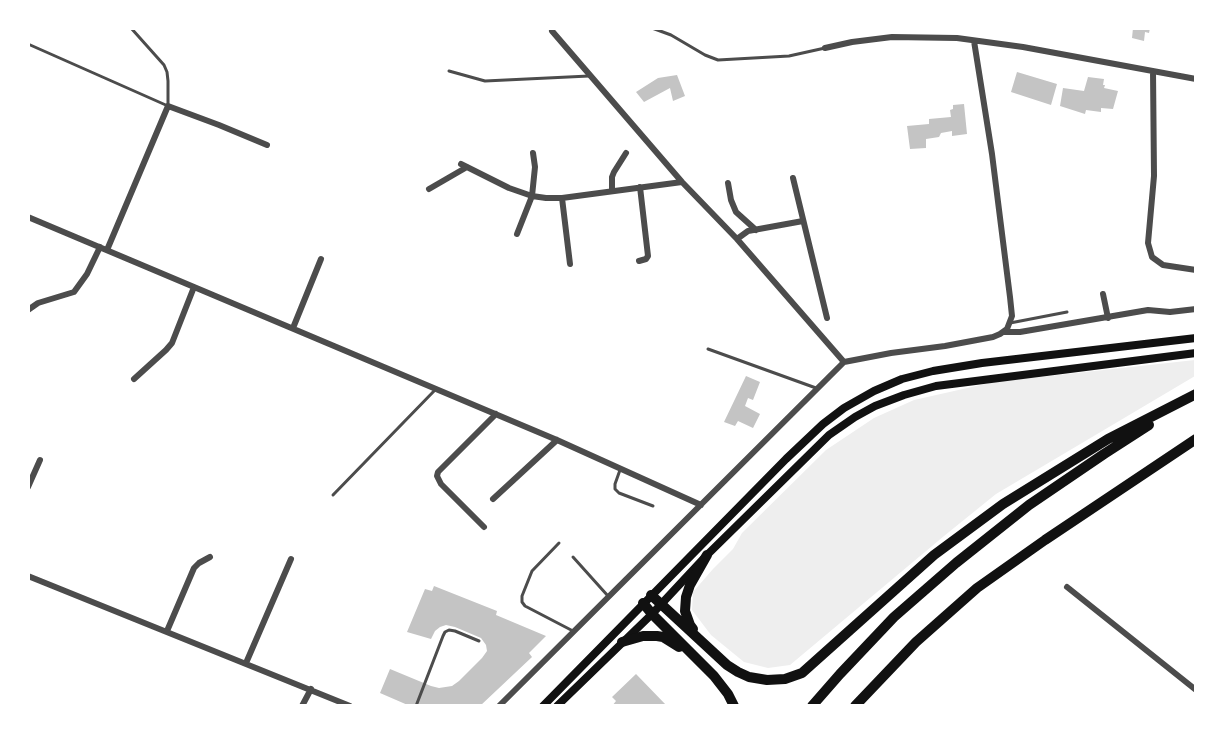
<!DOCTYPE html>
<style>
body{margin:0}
#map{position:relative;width:1224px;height:734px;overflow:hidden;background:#fff;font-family:Bitter,serif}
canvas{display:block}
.frame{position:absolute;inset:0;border:30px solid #fff;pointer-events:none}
</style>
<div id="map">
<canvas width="1224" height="734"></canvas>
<div class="frame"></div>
</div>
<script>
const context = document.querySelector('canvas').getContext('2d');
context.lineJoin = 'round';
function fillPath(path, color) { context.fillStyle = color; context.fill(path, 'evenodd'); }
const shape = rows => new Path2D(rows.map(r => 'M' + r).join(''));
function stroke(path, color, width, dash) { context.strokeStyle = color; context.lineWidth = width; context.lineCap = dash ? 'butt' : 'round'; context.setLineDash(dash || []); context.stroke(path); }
fillPath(shape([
 [1195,360,1195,376,996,494,944,536,790,665,768,668,744,662,711,635,692,610,693,592,713,569,733,549,742,533,826,450,874,418,914,400,994,382]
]), '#eee');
fillPath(shape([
 [1133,28,1150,28,1149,33,1145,32,1144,41,1132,38],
 [1017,72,1057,84,1051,105,1011,92],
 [677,75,685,96,673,101,670,88,644,102,636,92,658,78],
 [1088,77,1104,79,1103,85,1105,85,1104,88,1118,91,1113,109,1101,108,1101,112,1086,110,1085,114,1060,106,1063,88,1084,91],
 [964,104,967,134,952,136,952,131,941,133,939,137,926,139,926,148,910,149,907,126,929,124,929,119,951,117,950,110,953,109,953,105],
 [746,376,760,382,753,400,748,398,745,406,760,414,753,428,738,421,735,426,724,422],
 [434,586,497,611,496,615,546,636,529,653,532,657,480,706,410,706,380,693,390,669,431,686,439,688,452,686,459,681,482,658,487,651,486,645,481,638,455,627,446,625,440,627,435,631,431,639,407,632,425,589,432,591],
 [636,674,667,706,612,706,616,701,612,697]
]), '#c4c4c4');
stroke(shape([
 [652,28,671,35,705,55,718,60,789,56,825,48],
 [28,44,168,106,168,81,167,72,164,65,131,28],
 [449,71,485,81,589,76],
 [1010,323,1067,312],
 [708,349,816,388],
 [620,470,615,484,615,489,619,493,653,506],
 [333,495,435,390],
 [559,543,532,571,522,596,522,602,525,606,573,631],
 [573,557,608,596],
 [416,706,443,636,445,632,449,630,455,631,479,641]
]), '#4c4c4c', 3);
stroke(shape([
 [552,31,682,182,737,239,844,362],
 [825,48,852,42,892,37,957,38,1023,47,1196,79],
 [1153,71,1154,176,1148,243,1152,257,1163,265,1196,270],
 [461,164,509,188,532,196,546,198,562,198,682,182],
 [793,178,827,318],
 [728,183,731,200,736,212,756,230],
 [429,189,467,167],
 [612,191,612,177,614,172,626,153],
 [562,198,570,264],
 [28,217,557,440,701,505],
 [517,234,532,196,535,167,533,153],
 [737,239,748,231,803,221],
 [107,250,168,106,219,125,267,145],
 [639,261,646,259,648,256,640,187],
 [1103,294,1108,318],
 [28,310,38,303,74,292,87,274,100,247],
 [293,328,321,259],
 [1003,332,1020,332,1148,310,1170,312,1196,309],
 [134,379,166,350,172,343,194,287],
 [28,487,40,460],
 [493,499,557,440],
 [484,527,441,484,437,476,438,472,496,414],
 [28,576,350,706],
 [1067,587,1196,690],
 [167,631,194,568,199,563,210,557],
 [246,663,291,559],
 [302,706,311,689],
 [499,706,844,362,891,353,945,346,993,337,1000,334,1007,329,1012,316,1010,297,992,154,974,41]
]), '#4c4c4c', 6);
stroke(shape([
 [543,706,786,459,823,424,844,408,874,391,902,379,933,371,982,363,1196,338],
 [557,706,652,614,707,555,829,435,855,417,875,406,904,395,936,386,1196,353]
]), '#111', 8);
stroke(shape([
 [651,595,661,604,727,665,738,672,749,677,767,680,785,679,802,673,934,555,1003,504,1108,439,1196,394],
 [643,603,652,614,714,676,728,694,734,706],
 [693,629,690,625,685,611,686,597,690,585,707,555],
 [622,642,643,636,657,636,663,637,679,647],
 [812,706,840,674,894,617,956,563,1029,505,1104,454,1149,425],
 [855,706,916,642,977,588,1045,540,1196,439]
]), '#111', 10);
</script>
